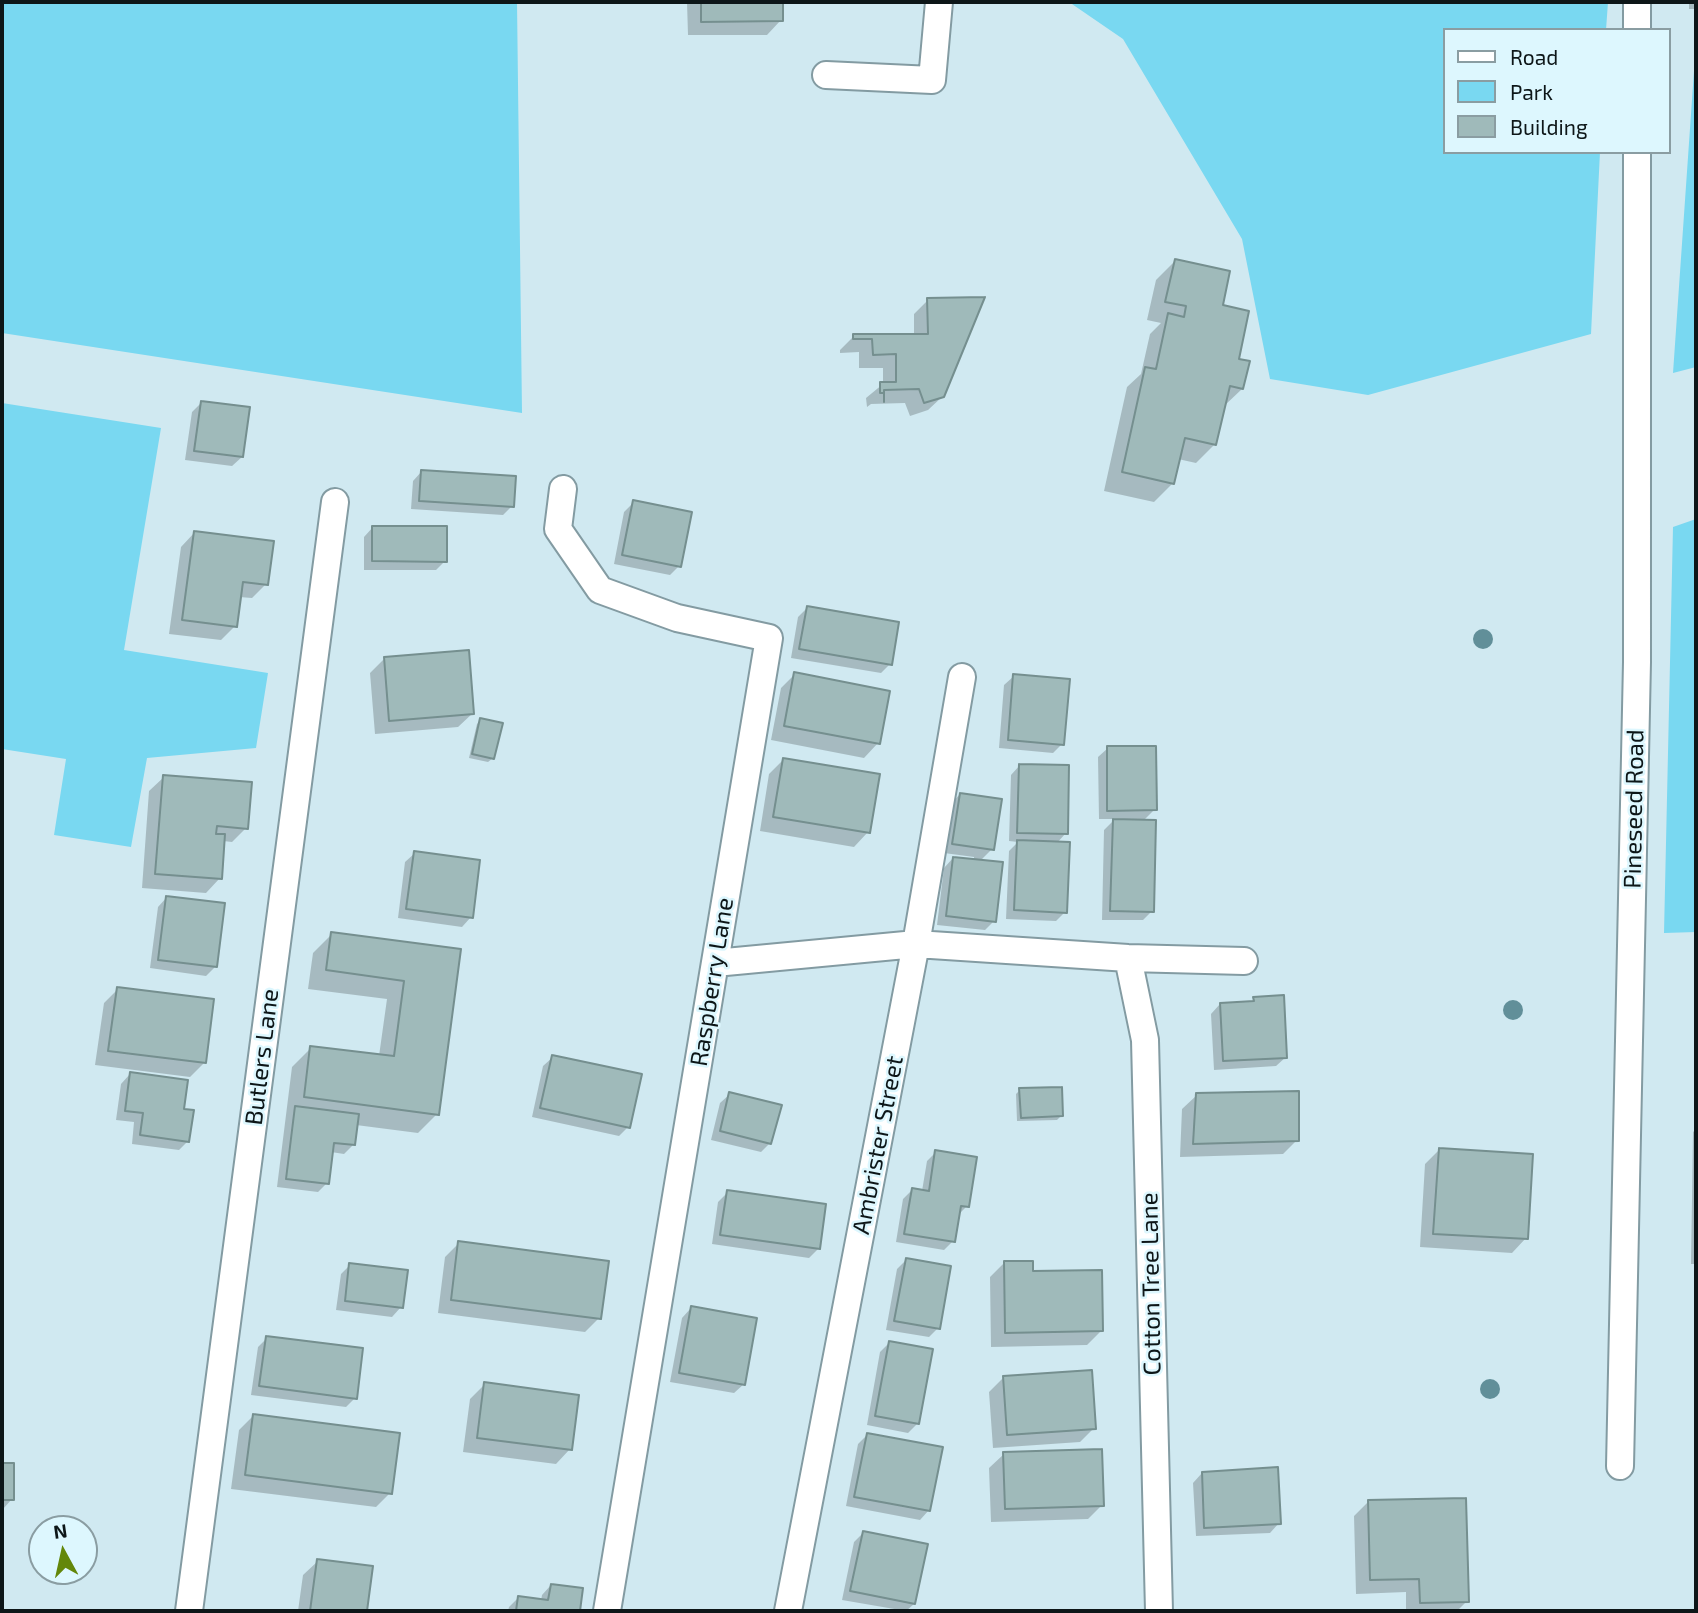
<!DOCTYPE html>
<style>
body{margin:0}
#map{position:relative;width:1698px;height:1613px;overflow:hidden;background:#d0e9f1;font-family:"Exo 2",sans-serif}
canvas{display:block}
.frame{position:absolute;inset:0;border:4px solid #0d1618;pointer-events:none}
.legend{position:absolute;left:1443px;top:28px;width:228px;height:126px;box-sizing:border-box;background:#ddf7fe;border:2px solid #8a9da2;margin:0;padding:9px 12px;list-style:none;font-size:21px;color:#0d1618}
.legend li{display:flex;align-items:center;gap:14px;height:35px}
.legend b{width:35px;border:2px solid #8a9da2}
.north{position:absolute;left:28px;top:1515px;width:70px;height:70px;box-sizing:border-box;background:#ddf7fe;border:2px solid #8a9da2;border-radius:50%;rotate:352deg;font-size:19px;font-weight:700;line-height:28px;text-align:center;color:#0d1618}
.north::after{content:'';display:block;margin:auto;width:24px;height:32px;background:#63870a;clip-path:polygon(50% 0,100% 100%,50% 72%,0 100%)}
</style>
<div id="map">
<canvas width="1698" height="1613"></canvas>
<div class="frame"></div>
<ul class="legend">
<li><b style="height:9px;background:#fff"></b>Road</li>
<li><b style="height:19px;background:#79d8f1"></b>Park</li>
<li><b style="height:19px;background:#9fbaba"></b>Building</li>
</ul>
<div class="north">N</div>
</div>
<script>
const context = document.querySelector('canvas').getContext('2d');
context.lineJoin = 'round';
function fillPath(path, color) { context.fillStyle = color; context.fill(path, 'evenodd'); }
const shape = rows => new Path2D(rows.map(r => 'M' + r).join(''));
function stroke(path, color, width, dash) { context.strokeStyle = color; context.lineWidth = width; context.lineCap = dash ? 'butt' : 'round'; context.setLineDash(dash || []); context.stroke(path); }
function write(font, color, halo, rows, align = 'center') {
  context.font = font + ' "Exo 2",sans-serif'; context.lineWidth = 5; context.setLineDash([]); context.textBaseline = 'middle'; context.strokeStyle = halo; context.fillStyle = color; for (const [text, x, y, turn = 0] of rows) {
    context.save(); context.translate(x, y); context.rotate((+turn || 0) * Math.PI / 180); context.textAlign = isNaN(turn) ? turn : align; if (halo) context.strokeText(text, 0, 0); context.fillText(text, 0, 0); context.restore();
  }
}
fillPath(shape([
 [2,2,517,2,522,413,2,333],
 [1069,2,1608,2,1606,30,1444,30,1444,152,1600,152,1591,334,1368,395,1270,379,1242,239,1123,39],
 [1696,42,1696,367,1673,373],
 [2,403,161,428,124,650,268,673,256,748,147,758,131,847,54,835,66,759,2,749],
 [1696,519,1696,932,1664,933,1673,527]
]), '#79d8f1');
fillPath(shape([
 [687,2,781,2,781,20,767,35,688,35],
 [1689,2,1696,2,1696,9,1689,9],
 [1175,261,1221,307,1242,389,1223,407,1215,444,1196,463,1178,459,1173,483,1154,502,1104,491,1127,387,1141,374,1150,334,1161,323,1147,320,1156,280],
 [928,300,943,396,928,410,910,416,905,403,871,404,867,407,866,398,883,384,883,368,859,368,859,352,840,353,840,350,854,336,914,336,914,314],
 [201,403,242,457,232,466,185,460,192,412],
 [422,471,512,506,503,515,411,509,413,481],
 [634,502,679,566,670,575,614,564,624,512],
 [373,527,445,561,436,570,364,570,364,537],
 [195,532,266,584,252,598,239,597,235,626,221,640,169,634,181,547],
 [807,608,890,664,881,673,791,658,798,617],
 [384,659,473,713,458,727,375,734,370,673],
 [795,674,878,743,864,758,771,740,781,688],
 [1014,676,1062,744,1053,753,999,748,1004,685],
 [481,720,493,758,488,762,469,758,477,724],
 [1108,748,1155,809,1142,822,1152,911,1143,920,1102,920,1104,830,1115,819,1099,819,1098,757],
 [783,760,868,832,854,847,760,831,769,774],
 [1020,765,1066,833,1056,844,1065,912,1056,921,1006,919,1009,851,1018,842,1009,841,1011,775],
 [164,777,246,828,232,842,223,841,220,878,206,893,142,888,149,791],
 [960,794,992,849,980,861,994,921,985,930,937,925,944,868,953,858,974,860,974,857,944,853,951,804],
 [415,853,471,917,462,927,398,918,405,862],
 [167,897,215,967,206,976,150,968,158,907],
 [332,934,459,950,437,1114,418,1133,356,1125,353,1145,344,1154,331,1152,327,1183,318,1192,277,1187,292,1067,311,1048,379,1056,387,999,308,989,313,953],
 [118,989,204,1063,190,1077,95,1065,104,1003],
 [1254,999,1286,1057,1276,1066,1214,1070,1211,1014,1220,1004,1250,1003],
 [553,1057,628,1127,619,1136,532,1117,543,1066],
 [130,1074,182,1110,188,1141,179,1150,132,1144,134,1122,116,1120,121,1084],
 [1020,1090,1061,1116,1057,1120,1017,1121,1016,1094],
 [730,1094,770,1143,761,1152,711,1140,720,1103],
 [1197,1095,1297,1140,1283,1154,1180,1157,1182,1109],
 [1696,1129,1696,1264,1691,1264,1693,1132],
 [1439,1150,1526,1238,1512,1253,1420,1247,1425,1164],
 [936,1152,967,1206,957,1216,953,1241,944,1250,896,1242,903,1199,912,1190,922,1191,927,1161],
 [728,1192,818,1249,809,1258,712,1244,718,1202],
 [459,1243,599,1318,585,1332,438,1313,445,1257],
 [906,1260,938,1328,929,1337,886,1330,897,1269],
 [1004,1263,1032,1273,1101,1331,1087,1345,991,1347,990,1277],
 [350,1265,401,1307,392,1317,336,1310,341,1274],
 [691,1308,744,1384,734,1393,670,1382,682,1318],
 [267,1338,355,1398,346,1407,251,1395,258,1347],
 [889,1343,918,1423,908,1433,867,1425,880,1352],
 [1003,1378,1094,1428,1080,1442,993,1448,989,1392],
 [485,1384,570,1449,556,1464,463,1452,470,1399],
 [253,1416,390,1493,376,1507,231,1489,239,1430],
 [867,1435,929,1510,920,1520,846,1506,858,1444],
 [1004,1454,1102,1505,1088,1519,991,1522,989,1468],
 [2,1465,12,1465,12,1499,3,1509],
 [1202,1473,1279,1523,1270,1533,1196,1536,1193,1483],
 [1368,1502,1467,1601,1457,1611,1406,1611,1406,1592,1356,1594,1354,1516],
 [863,1533,914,1604,906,1611,842,1600,854,1542],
 [318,1561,371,1567,365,1611,298,1611,303,1575],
 [551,1585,581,1589,578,1611,508,1611,509,1607,518,1598,541,1601,542,1595]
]), '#0003');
const building = shape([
 [701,2,783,2,783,21,701,22,701,2],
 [1175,259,1230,271,1223,305,1249,311,1239,359,1250,361,1243,389,1230,386,1216,445,1185,438,1174,484,1122,472,1145,367,1156,369,1168,313,1184,317,1186,306,1165,302,1175,259],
 [985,297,944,397,924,403,919,389,884,390,884,402,884,393,880,393,880,382,896,382,896,354,873,355,872,339,853,339,853,334,928,334,927,298,985,297],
 [201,401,250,407,243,457,194,451,201,401],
 [421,470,516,476,514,507,419,501,421,470],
 [633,500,692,512,681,567,622,555,633,500],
 [372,526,447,526,447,562,372,561,372,526],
 [194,531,274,541,268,585,243,582,237,627,182,620,194,531],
 [807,606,899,622,892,665,799,649,807,606],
 [469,650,474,714,389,721,384,657,469,650],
 [794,672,890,691,880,744,784,726,794,672],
 [1013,674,1070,679,1064,745,1008,740,1013,674],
 [480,718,503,723,494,759,472,754,480,718],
 [1107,746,1156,746,1157,810,1107,811,1107,746],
 [783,758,880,774,870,833,773,817,783,758],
 [1019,764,1069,765,1068,834,1017,833,1019,764],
 [163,775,252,782,248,829,217,826,216,834,225,834,222,879,155,874,163,775],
 [960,793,1002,799,994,850,952,844,960,793],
 [1113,819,1156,820,1154,912,1110,911,1113,819],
 [1017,840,1070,842,1067,913,1014,910,1017,840],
 [414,851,480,860,473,918,406,909,414,851],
 [953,857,1003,862,996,922,946,916,953,857],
 [166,896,225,903,217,967,158,960,166,896],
 [331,932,461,949,439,1115,304,1097,310,1046,394,1056,404,981,326,970,331,932],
 [117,987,214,999,206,1063,108,1051,117,987],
 [1284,995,1287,1058,1223,1061,1220,1003,1254,1001,1253,997,1284,995],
 [552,1055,642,1074,630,1128,540,1108,552,1055],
 [130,1072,188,1080,184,1109,194,1110,189,1142,140,1135,143,1113,125,1111,130,1072],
 [1062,1087,1063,1116,1021,1118,1019,1088,1062,1087],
 [1299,1091,1299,1141,1193,1144,1196,1093,1299,1091],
 [729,1092,782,1105,771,1144,720,1131,729,1092],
 [295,1106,359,1114,355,1145,334,1143,329,1184,286,1179,295,1106],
 [1439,1148,1533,1154,1528,1239,1433,1234,1439,1148],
 [935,1150,977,1157,969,1207,961,1206,955,1242,904,1234,912,1188,929,1191,935,1150],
 [727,1190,826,1204,820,1249,720,1235,727,1190],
 [458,1241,609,1261,601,1319,451,1300,458,1241],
 [906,1258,951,1266,940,1329,894,1321,906,1258],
 [1004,1261,1033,1261,1033,1271,1102,1270,1103,1331,1005,1333,1004,1261],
 [349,1263,408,1270,403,1308,345,1301,349,1263],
 [691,1306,757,1318,745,1385,679,1373,691,1306],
 [266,1336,363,1348,357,1399,259,1386,266,1336],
 [889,1341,933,1349,919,1424,875,1416,889,1341],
 [1092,1370,1096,1429,1007,1435,1003,1376,1092,1370],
 [484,1382,579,1395,572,1450,477,1438,484,1382],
 [253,1414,400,1433,392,1494,245,1475,253,1414],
 [867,1433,943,1447,930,1511,854,1497,867,1433],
 [1102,1449,1104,1506,1005,1509,1003,1452,1102,1449],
 [2,1463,14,1463,14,1500,2,1500,2,1463],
 [1278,1467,1281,1524,1204,1528,1202,1472,1278,1467],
 [1466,1498,1469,1602,1420,1603,1419,1579,1370,1580,1368,1500,1466,1498],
 [863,1531,928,1544,915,1604,850,1591,863,1531],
 [317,1559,373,1566,367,1611,310,1611,317,1559],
 [551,1584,583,1588,580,1611,516,1611,518,1596,548,1600,551,1584]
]);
fillPath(building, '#9fbaba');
stroke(building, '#758f8f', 2);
const minor = shape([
 [1637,30,1637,2],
 [826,75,932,80,939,2],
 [563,489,558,529,600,590,677,618,769,638,607,1611],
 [1128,958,1145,1040,1159,1611],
 [715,963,916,944,1128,958,1244,961],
 [1620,1466,1637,662,1637,152],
 [189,1611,335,502],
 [788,1611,916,944,962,677]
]);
stroke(minor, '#839ba2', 30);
stroke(minor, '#fff', 26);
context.fillStyle = '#618f99';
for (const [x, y] of [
 [1483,639],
 [1513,1010],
 [1490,1389]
]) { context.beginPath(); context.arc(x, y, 10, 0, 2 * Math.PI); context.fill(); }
write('24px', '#0d1618', '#ddf7fe', [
 ["Pineseed Road",1634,809,-89],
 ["Raspberry Lane",712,982,-81],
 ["Butlers Lane",262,1057,-83],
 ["Ambrister Street",878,1145,-79],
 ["Cotton Tree Lane",1151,1284,-91]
]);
</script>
